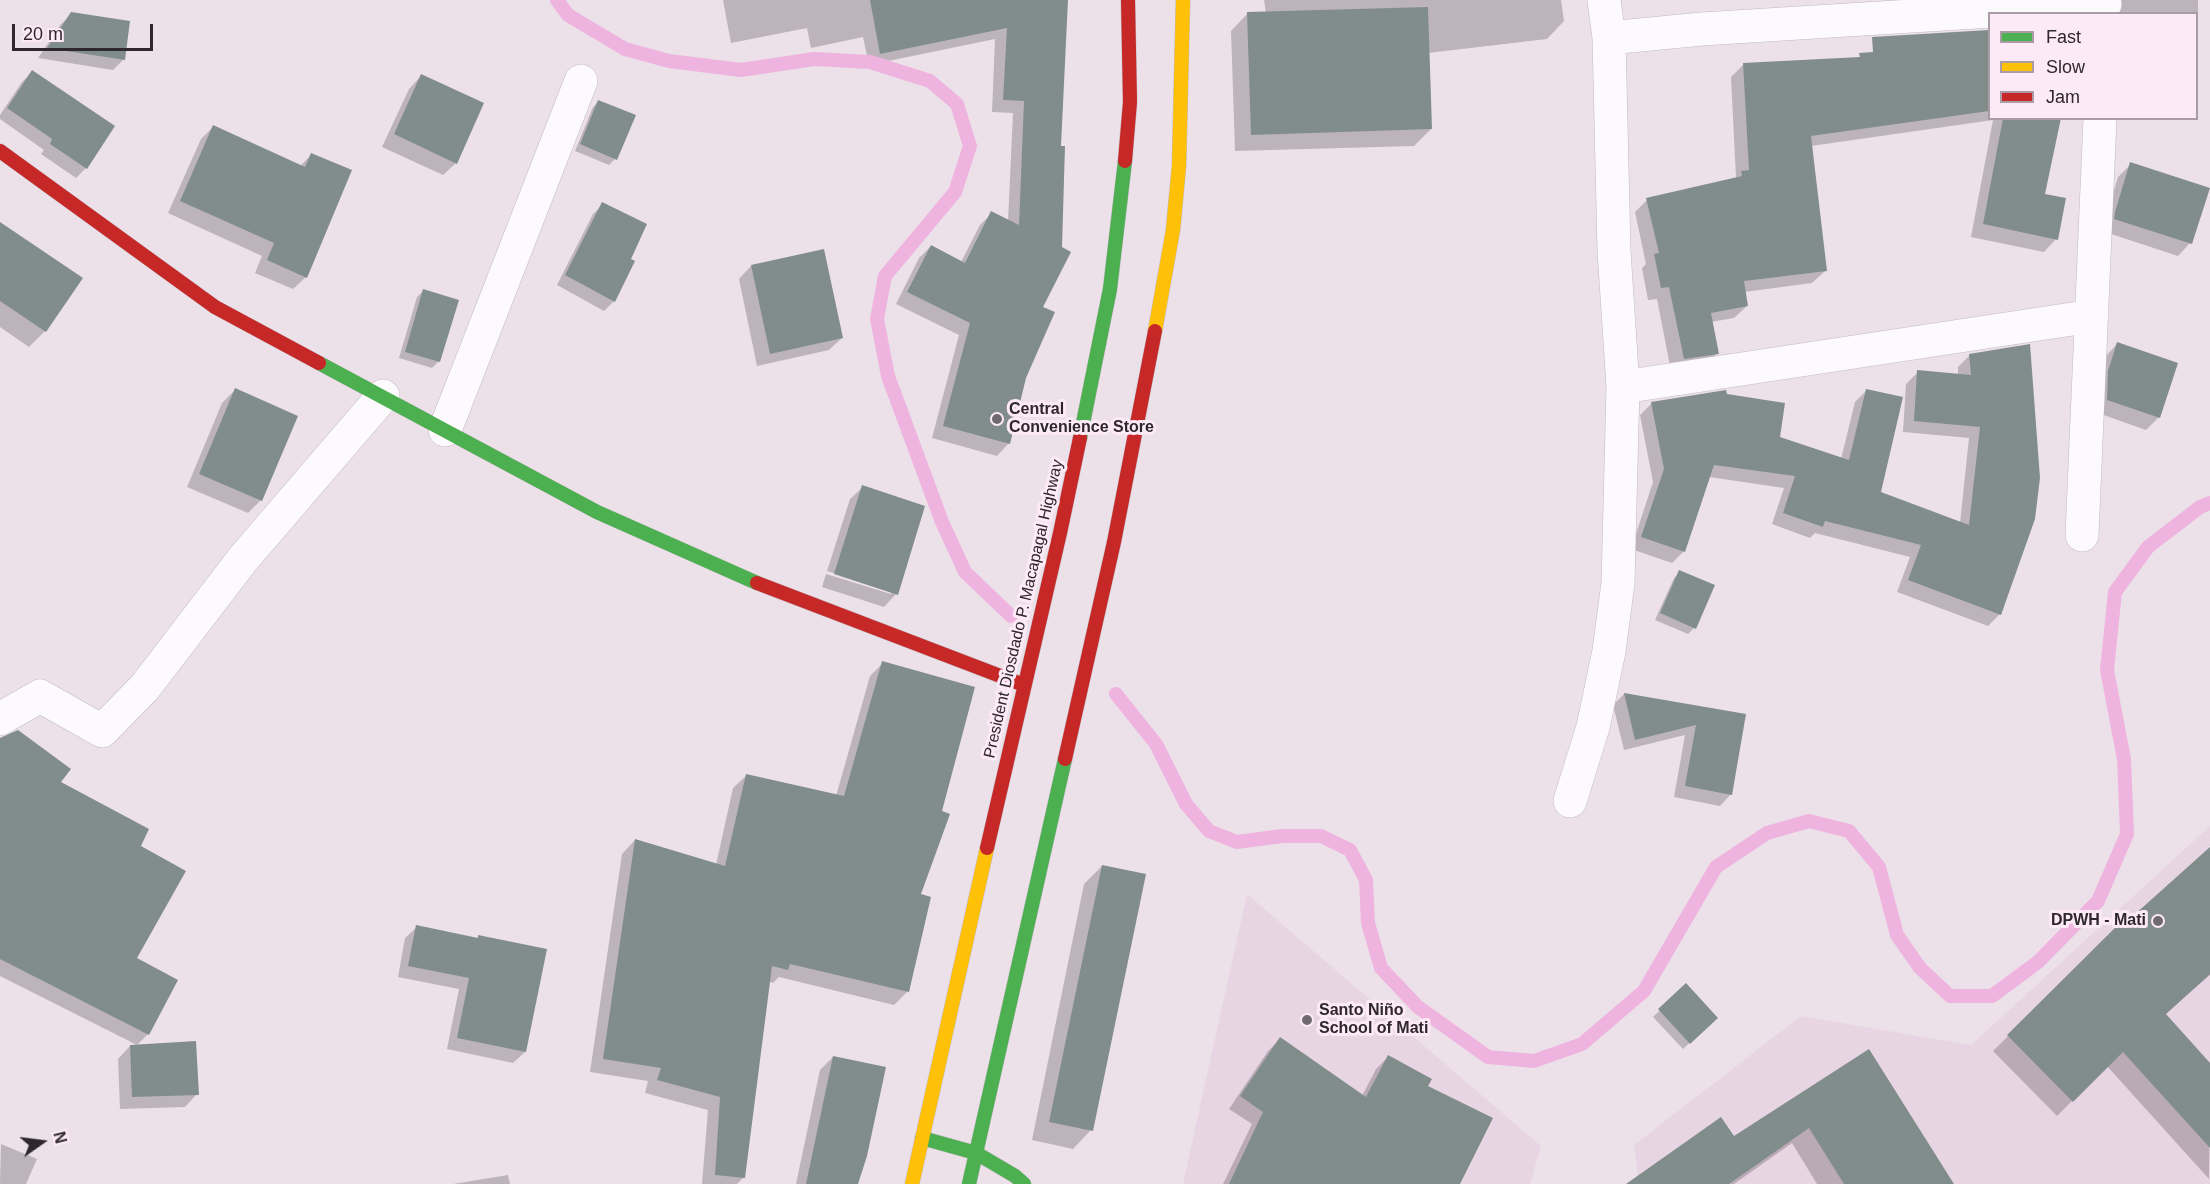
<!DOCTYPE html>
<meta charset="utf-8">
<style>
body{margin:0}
#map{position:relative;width:2210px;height:1184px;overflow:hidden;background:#ece1e9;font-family:Arial,sans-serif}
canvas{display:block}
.legend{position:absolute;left:1988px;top:12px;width:210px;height:108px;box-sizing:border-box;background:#fdeaf7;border:2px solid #aa9ca6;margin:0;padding:8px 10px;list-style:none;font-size:18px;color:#2e282c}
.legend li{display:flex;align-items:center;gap:12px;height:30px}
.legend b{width:30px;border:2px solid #aa9ca6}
.north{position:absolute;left:12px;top:1112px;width:60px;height:60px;-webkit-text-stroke:4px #fdeaf7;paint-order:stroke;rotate:76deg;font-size:16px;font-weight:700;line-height:24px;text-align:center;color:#2e282c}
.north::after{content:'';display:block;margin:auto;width:21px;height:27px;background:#2e282c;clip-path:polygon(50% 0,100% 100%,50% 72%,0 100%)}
.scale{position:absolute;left:12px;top:24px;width:141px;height:27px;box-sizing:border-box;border:3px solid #2e282c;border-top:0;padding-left:8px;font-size:18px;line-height:21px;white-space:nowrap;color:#2e282c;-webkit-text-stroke:4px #fdeaf7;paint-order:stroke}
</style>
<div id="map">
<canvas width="2210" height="1184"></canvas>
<ul class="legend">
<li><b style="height:8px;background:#4caf50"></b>Fast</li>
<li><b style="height:8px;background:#ffc107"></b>Slow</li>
<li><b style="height:8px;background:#c62828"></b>Jam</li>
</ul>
<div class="north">N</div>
<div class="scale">20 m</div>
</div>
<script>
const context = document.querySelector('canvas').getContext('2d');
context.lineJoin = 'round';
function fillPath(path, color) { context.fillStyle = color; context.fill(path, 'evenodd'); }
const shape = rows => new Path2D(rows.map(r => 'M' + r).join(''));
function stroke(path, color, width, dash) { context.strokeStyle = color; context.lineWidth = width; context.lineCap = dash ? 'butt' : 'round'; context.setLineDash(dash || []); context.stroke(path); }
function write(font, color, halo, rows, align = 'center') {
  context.font = font + ' Arial,sans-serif'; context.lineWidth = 6; context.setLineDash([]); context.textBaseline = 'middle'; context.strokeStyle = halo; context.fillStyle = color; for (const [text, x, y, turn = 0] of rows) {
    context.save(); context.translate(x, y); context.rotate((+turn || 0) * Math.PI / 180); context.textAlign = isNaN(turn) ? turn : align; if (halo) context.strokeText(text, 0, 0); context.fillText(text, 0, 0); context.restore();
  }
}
fillPath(shape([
 [2210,826,2210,1184,1639,1184,1634,1145,1801,1016,1971,1045],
 [1247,894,1541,1146,1530,1184,1183,1184]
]), '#e8d5e3');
fillPath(shape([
 [723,0,1066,0,1041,308,1009,443,997,456,932,438,959,335,896,304,919,258,931,246,961,262,980,225,992,213,1008,221,1013,113,992,112,995,39,869,65,863,37,811,48,807,28,731,43],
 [1264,0,1561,0,1564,21,1547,39,1428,53,1431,129,1414,146,1235,151,1231,31,1248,13,1266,13],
 [2117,0,2198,0,2198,51,2196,52,2196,14,2117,14],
 [72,14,123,60,113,70,38,58,61,24],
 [1743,65,1854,72,1990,100,1990,118,2059,118,2043,195,2056,239,2044,252,1971,237,1993,120,1811,146,1825,271,1812,283,1744,292,1747,306,1734,318,1711,322,1717,353,1705,366,1671,371,1657,299,1648,300,1642,268,1646,264,1635,212,1647,200,1736,178,1731,77],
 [32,72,86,168,76,178,41,154,44,150,0,119,0,115,22,82],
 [421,76,456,163,443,175,382,147,409,89],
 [599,101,634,116,615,159,609,165,575,151,593,107],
 [214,126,300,166,312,154,306,277,293,289,255,273,262,256,168,213,201,139],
 [2131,164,2190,243,2178,256,2102,231,2118,177],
 [603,204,614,301,604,311,557,285,593,214],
 [0,224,45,331,29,347,0,327],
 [751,266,842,338,829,350,757,366,739,279],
 [423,291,457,301,438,362,432,368,399,358,417,297],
 [2117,344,2159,417,2146,430,2095,412,2105,357],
 [2028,346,2000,614,1988,626,1897,592,1910,557,1815,533,1810,538,1772,524,1784,488,1709,477,1684,551,1672,563,1631,549,1653,482,1640,415,1652,403,1778,438,1841,459,1855,402,1867,390,1879,493,1960,523,1969,438,1903,432,1906,384,1918,372,1958,375,1958,367,1970,355],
 [235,390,261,500,248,513,187,487,222,403],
 [863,487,896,594,884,607,822,587,826,574,891,594,891,591,827,571,850,499],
 [1680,572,1694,628,1688,634,1655,620,1674,578],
 [883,663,919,895,929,898,907,992,894,1005,779,977,773,983,768,981,744,1177,737,1184,702,1184,708,1110,645,1093,648,1081,590,1072,622,854,635,840,716,865,733,788,747,775,836,796,870,676],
 [1624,694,1744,716,1731,794,1720,806,1674,797,1685,735,1624,750,1613,705],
 [0,743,58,783,139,846,135,959,148,1034,137,1045,0,976],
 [2210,856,2210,975,2164,1015,2210,1066,2209,1179,2107,1066,2057,1116,1993,1051,2130,915,2133,918],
 [1102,866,1091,1130,1073,1149,1032,1140,1084,884],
 [417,927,476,939,479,936,525,1052,513,1063,447,1049,459,989,398,977,405,938],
 [1686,985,1716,1018,1683,1049,1653,1017],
 [1280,1039,1362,1096,1376,1069,1388,1057,1459,1184,1223,1184,1252,1124,1229,1109,1268,1051],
 [130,1046,197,1094,185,1107,120,1109,118,1059],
 [1868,1051,1952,1184,1817,1184,1792,1143,1734,1184,1635,1184,1733,1138],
 [833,1057,857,1184,796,1184,820,1070],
 [1,1144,37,1159,26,1184,0,1184],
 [508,1175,510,1184,452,1184,453,1184]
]), '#0003');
stroke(shape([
 [557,0,568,15,625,49,669,61,741,70,814,59,870,62,930,81,957,104,970,146,955,192,885,276,877,319,888,376,942,522,965,572,1011,616],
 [1116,694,1156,744,1186,804,1209,831,1237,842,1282,836,1321,836,1350,850,1366,880,1368,923,1381,968,1418,1007,1488,1057,1534,1061,1582,1044,1644,991,1716,867,1767,833,1809,821,1849,831,1879,867,1897,935,1920,968,1950,996,1992,996,2038,962,2098,901,2127,834,2124,759,2107,670,2115,592,2148,547,2200,507,2210,503]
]), '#eeb4df', 14);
fillPath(shape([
 [870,0,1068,0,1061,146,1065,146,1062,247,1071,252,1043,307,1055,312,1026,378,1010,444,943,426,970,323,907,292,931,245,965,263,991,211,1019,225,1024,101,1003,100,1007,28,880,54],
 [1428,7,1432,129,1251,135,1247,12],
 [71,12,130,21,125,60,47,48],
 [1989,30,1989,111,1811,136,1827,271,1744,281,1748,306,1711,313,1719,354,1684,359,1669,287,1661,288,1654,254,1659,253,1646,198,1742,176,1741,171,1749,170,1743,63,1860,57,1859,53,1873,52,1872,37],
 [32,70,115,126,87,169,50,144,52,139,7,108],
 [421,74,484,103,457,164,394,134],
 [598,100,636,115,617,160,580,144],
 [2003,118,2061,118,2045,194,2066,198,2058,240,1983,224],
 [213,125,305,167,311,153,352,170,307,278,267,260,274,243,180,201],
 [2130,162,2210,188,2192,244,2114,219,2115,212],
 [602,202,647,224,631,259,635,261,615,302,565,275],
 [0,222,83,278,46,332,0,301],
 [824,249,843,338,770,354,751,265],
 [423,289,459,300,440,362,405,352],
 [2117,342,2178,363,2160,418,2107,400,2108,371],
 [2030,344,2040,478,2035,519,2001,615,1908,580,1921,545,1825,521,1823,527,1783,513,1795,476,1714,465,1685,552,1641,537,1664,469,1651,402,1726,390,1727,394,1785,403,1780,437,1849,460,1866,389,1903,397,1881,492,1969,525,1980,427,1914,421,1917,370,1971,375,1969,354],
 [235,388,298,416,262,501,199,474],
 [862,485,925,506,898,595,834,574],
 [1679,570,1715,585,1696,629,1660,613],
 [882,661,975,687,942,811,950,814,921,894,931,897,909,992,790,964,788,970,772,966,745,1178,715,1175,720,1097,657,1080,661,1068,603,1059,635,839,725,866,746,774,844,796],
 [1624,693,1746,714,1732,795,1685,786,1696,725,1635,740],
 [18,730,71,769,61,782,149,829,141,846,186,871,137,958,178,980,149,1035,0,959,0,738],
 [2210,847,2210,974,2166,1014,2210,1063,2210,1148,2123,1052,2073,1102,2007,1035,2130,913,2133,916],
 [1102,865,1146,874,1093,1131,1049,1122],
 [416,925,478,938,478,935,547,949,526,1052,457,1038,469,978,408,966],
 [1686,983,1718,1018,1690,1044,1658,1009],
 [1280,1037,1366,1097,1388,1055,1432,1079,1428,1086,1493,1118,1460,1184,1229,1184,1263,1112,1240,1096],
 [196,1041,199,1095,132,1097,130,1045],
 [1869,1049,1954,1184,1844,1184,1809,1128,1729,1184,1626,1184,1721,1117,1734,1136],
 [833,1056,886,1067,867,1156,858,1184,806,1184]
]), '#818d8b');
const street = shape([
 [1604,0,1609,38,1702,29,2105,4],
 [1623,387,2092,316],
 [445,430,581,81],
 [2082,535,2100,118],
 [0,719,40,696,102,731,145,687,243,559,383,396],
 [1570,801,1593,727,1609,651,1618,583,1623,387,1614,251,1609,38]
]);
const fast = shape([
 [319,363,597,512,757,583],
 [1080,438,1110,289,1125,161],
 [922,1138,976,1153,1015,1176,1024,1184],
 [969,1184,1065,759]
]);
const slow = shape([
 [1155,331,1173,230,1179,166,1183,0],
 [912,1184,987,848]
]);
const jam = shape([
 [0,151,215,307,319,363],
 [1125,161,1130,102,1128,0],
 [757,583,1024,685],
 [1065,759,1114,542,1155,331],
 [987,848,1060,533,1080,438]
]);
stroke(street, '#c2bac0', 34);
stroke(fast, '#c2bac0', 15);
stroke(slow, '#c2bac0', 15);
stroke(jam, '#c2bac0', 15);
stroke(street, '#fcfafc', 33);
stroke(fast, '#4caf50', 14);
stroke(slow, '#ffc107', 14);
stroke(jam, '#c62828', 14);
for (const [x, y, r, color] of [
 [997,419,6,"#70696e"],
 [2158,921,6,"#70696e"],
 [1307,1020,6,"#70696e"]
]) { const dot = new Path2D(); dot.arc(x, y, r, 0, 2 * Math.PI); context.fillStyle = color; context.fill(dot); stroke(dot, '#fdeaf7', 2); }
write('bold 16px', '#2e282c', '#fdeaf7', [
 ["Central",1009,410],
 ["Convenience Store",1009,428],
 ["DPWH - Mati",2146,921,"right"],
 ["Santo Niño",1319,1011],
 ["School of Mati",1319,1029]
], 'left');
write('16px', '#2e282c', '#fdeaf7', [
 ["President Diosdado P. Macapagal Highway",1024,609,-77]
]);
</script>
